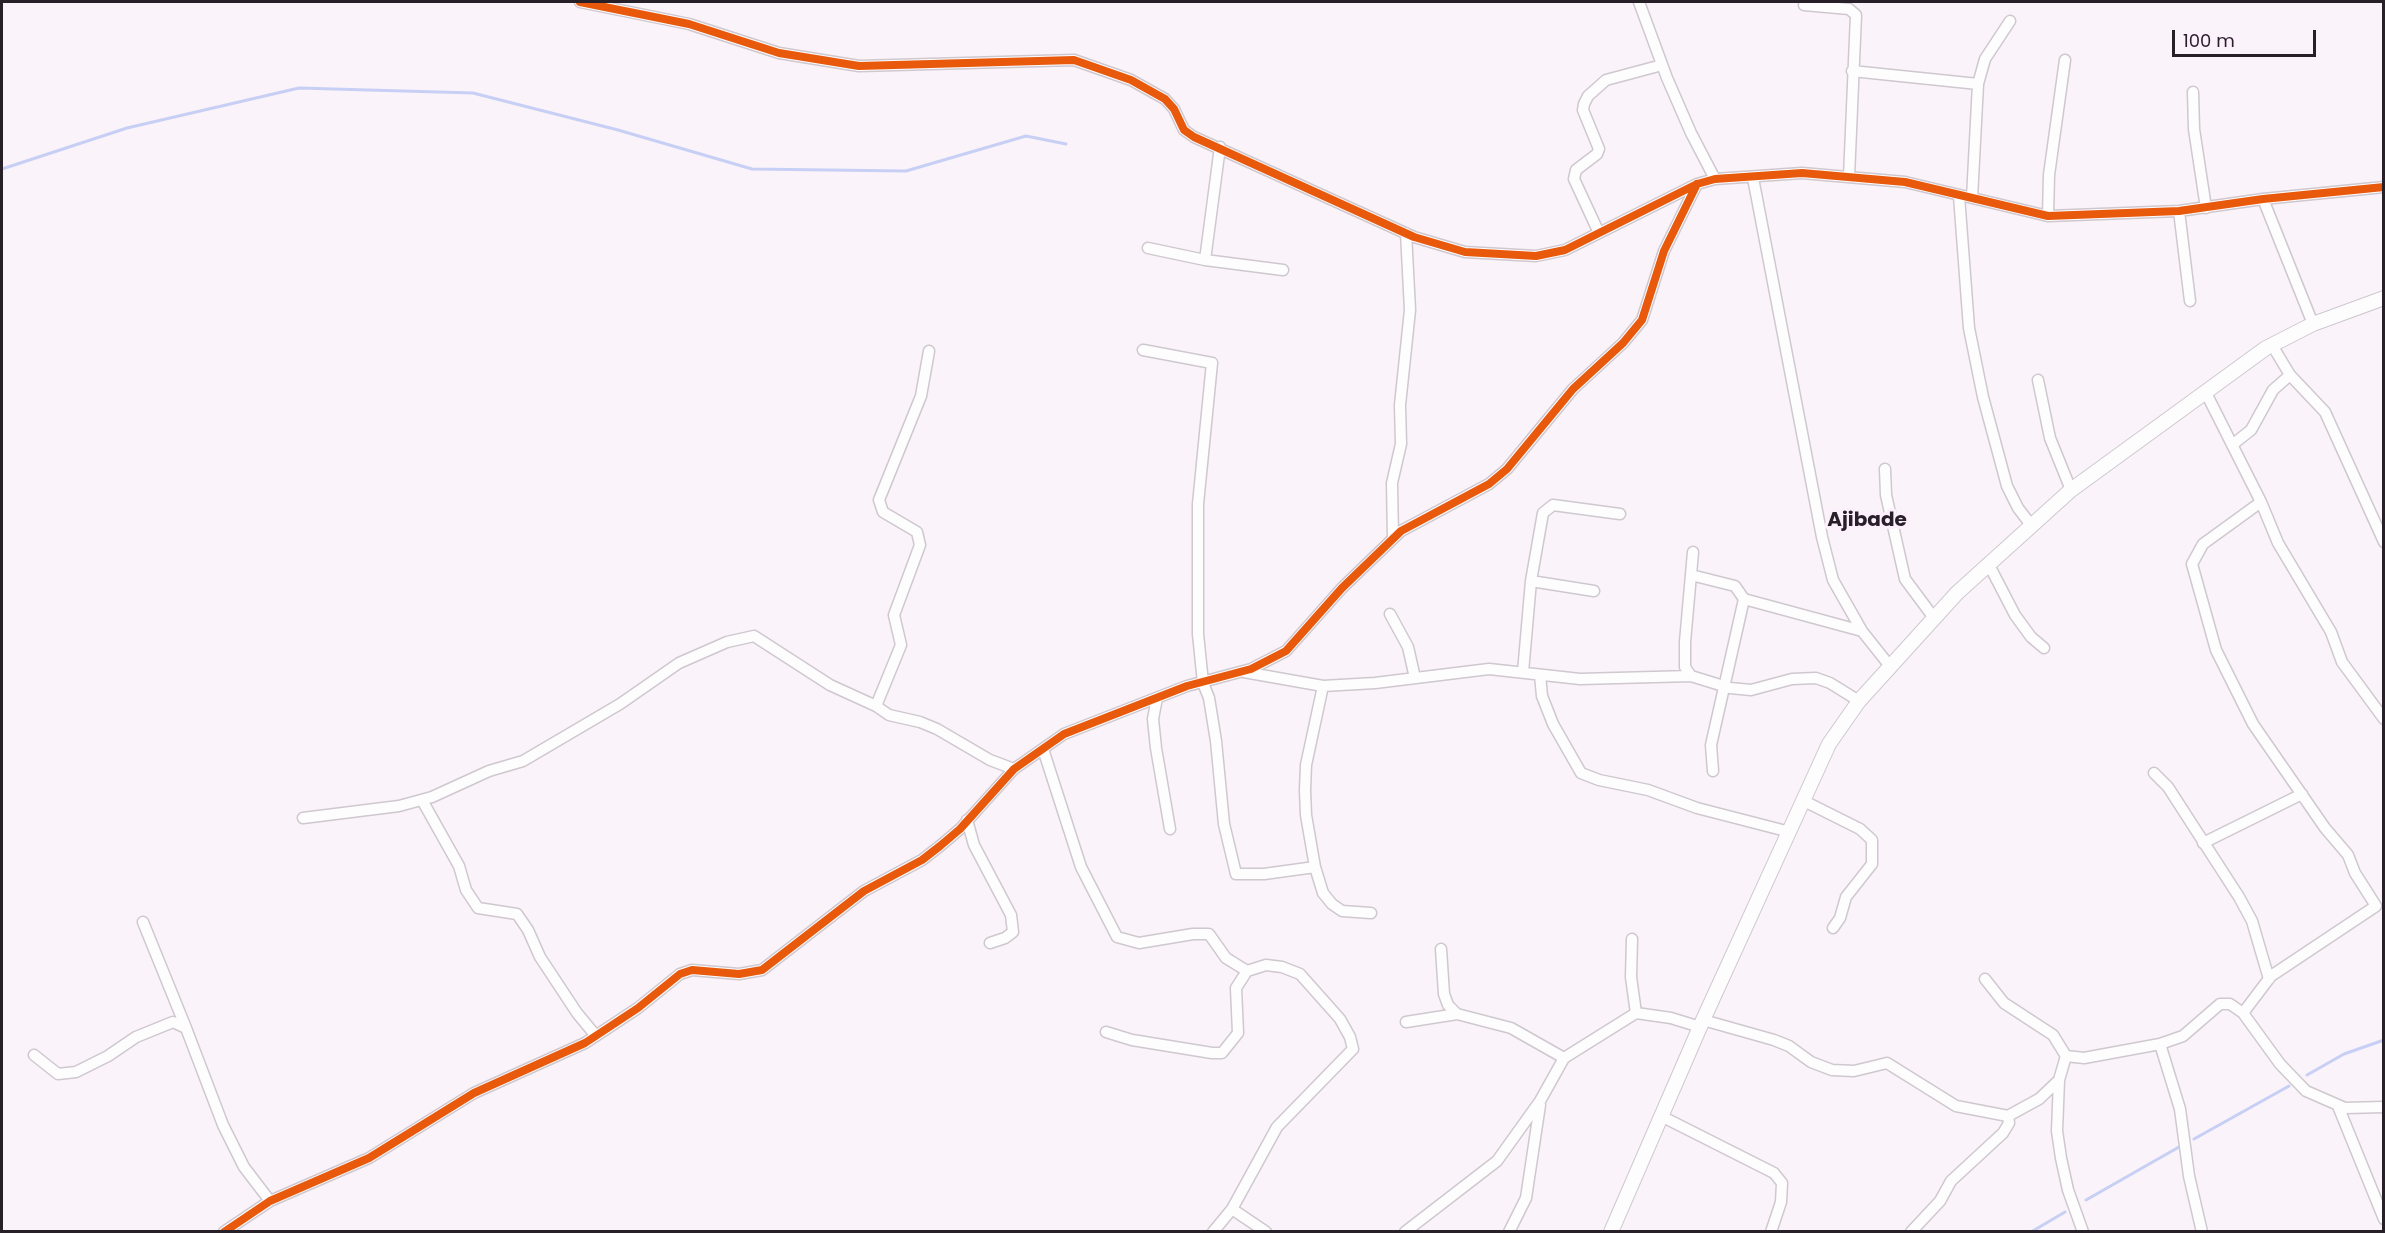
<!DOCTYPE html>
<style>
body{margin:0}
#map{position:relative;width:2385px;height:1233px;overflow:hidden;background:#faf3fa;font-family:Poppins,sans-serif}
canvas{display:block}
.frame{position:absolute;inset:0;border:3px solid #282028;pointer-events:none}
.scale{position:absolute;left:2172px;top:30px;width:144px;height:27px;box-sizing:border-box;border:3px solid #282028;border-top:0;padding-left:8px;font-size:18px;line-height:21px;white-space:nowrap;color:#282028;-webkit-text-stroke:4px #fdf0fd;paint-order:stroke}
</style>
<div id="map">
<canvas width="2385" height="1233"></canvas>
<div class="frame"></div>
<div class="scale">100 m</div>
</div>
<script>
const context = document.querySelector('canvas').getContext('2d');
context.lineJoin = 'round';
const shape = rows => new Path2D(rows.map(r => 'M' + r).join(''));
function stroke(path, color, width, dash) { context.strokeStyle = color; context.lineWidth = width; context.lineCap = dash ? 'butt' : 'round'; context.setLineDash(dash || []); context.stroke(path); }
function write(font, color, halo, rows, align = 'center') {
  context.font = font + ' Poppins,sans-serif'; context.lineWidth = 6; context.setLineDash([]); context.textBaseline = 'middle'; context.strokeStyle = halo; context.fillStyle = color; for (const [text, x, y, turn = 0] of rows) {
    context.save(); context.translate(x, y); context.rotate((+turn || 0) * Math.PI / 180); context.textAlign = isNaN(turn) ? turn : align; if (halo) context.strokeText(text, 0, 0); context.fillText(text, 0, 0); context.restore();
  }
}
stroke(shape([
 [2,169,127,128,299,88,473,93,618,130,752,169,906,171,1026,136,1066,144],
 [2307,1075,2344,1054,2384,1040],
 [2194,1139,2289,1086],
 [2086,1200,2179,1147],
 [2031,1232,2065,1212]
]), '#c7d0f4', 3);
const minor = shape([
 [580,2,689,24,779,53,859,66,1074,60,1131,80,1165,99,1174,109,1184,130,1194,137,1414,237,1465,252,1536,256,1565,250,1697,184,1715,179,1802,173,1905,182,2048,216,2179,211,2263,199,2384,187],
 [1639,2,1667,78,1691,133,1715,179],
 [1804,5,1849,9,1856,15,1849,177],
 [1852,71,1978,84,1972,198],
 [1978,84,1985,59,2010,21],
 [2193,92,2194,129,2206,208],
 [1220,147,1205,260,1283,270],
 [1753,178,1822,537,1833,580,1862,631,1889,665],
 [1959,196,1969,328,1983,397,2007,486,2018,508,2031,525],
 [2263,199,2313,324],
 [2179,211,2190,301],
 [2048,216,2049,175,2065,60],
 [1599,233,1574,179,1576,170,1597,154,1599,149,1583,110,1584,104,1588,96,1606,80,1662,65],
 [1148,248,1205,260],
 [2272,345,2290,375,2325,412,2384,542],
 [1143,350,1212,363,1198,504,1198,634,1203,683,1209,698,1216,741,1224,824,1236,874,1264,874,1315,867],
 [929,351,921,396,879,500,883,512,917,532,920,545,894,615,901,645,876,706,889,715,920,722,937,729,990,760,1014,769],
 [2038,380,2050,438,2071,490],
 [2205,391,2261,502,2278,543,2331,632,2342,662,2384,719],
 [2232,445,2251,430,2273,390,2290,375],
 [1885,469,1886,495,1905,579,1934,618],
 [1393,538,1392,483,1401,444,1400,405,1410,310,1406,233],
 [1693,552,1685,642,1685,667,1691,676,1730,688,1751,690,1792,679,1816,678,1830,683,1859,701],
 [1988,563,2015,615,2031,637,2044,648],
 [1691,575,1735,586,1744,599],
 [1531,581,1594,591],
 [1390,614,1408,647,1415,678],
 [1244,672,1323,686,1375,683,1489,669,1580,679,1691,676],
 [1523,672,1531,581,1543,513,1553,505,1620,514],
 [1540,675,1542,696,1553,724,1581,773,1599,780,1648,790,1697,808,1790,832],
 [1323,686,1306,765,1305,790,1306,815,1315,867,1323,893,1332,904,1342,911,1371,913],
 [1157,698,1153,719,1156,748,1170,829],
 [1043,749,1081,867,1117,937,1139,943,1193,934,1209,934,1226,958,1247,971],
 [1713,771,1711,745,1744,599,1862,631],
 [2154,773,2168,787,2239,897,2252,921,2269,979],
 [422,800,459,866,466,890,478,908,517,914,528,930,540,957,577,1013,596,1036],
 [1804,801,1860,829,1872,840,1872,864,1846,897,1840,918,1833,928],
 [303,818,399,806,432,797,489,771,523,761,620,704,679,663,727,642,754,636,830,685,876,706],
 [967,820,974,845,1011,915,1013,932,1005,938,990,943],
 [2203,843,2302,794],
 [143,922,186,1028],
 [1632,939,1631,977,1636,1013],
 [1441,949,1444,994,1448,1005,1457,1014,1511,1028,1564,1058],
 [2243,1013,2271,976,2376,906,2355,873,2348,855,2325,828,2253,724,2216,650,2192,564,2203,544,2261,502],
 [1703,1020,1774,1040,1789,1046,1811,1062,1832,1070,1854,1071,1887,1063,1956,1106,2008,1116,2039,1099,2059,1080,2066,1056,2053,1035,2004,1003,1985,979],
 [1406,1022,1457,1014],
 [1106,1032,1132,1040,1212,1053,1222,1053,1238,1033,1236,988,1247,971,1266,965,1282,967,1300,974,1340,1019,1350,1037,1353,1049,1277,1127,1232,1209,1266,1232],
 [2160,1044,2180,1109,2189,1176,2202,1232],
 [34,1055,58,1074,76,1072,108,1056,136,1037,173,1022,186,1028,223,1125,244,1167,270,1201],
 [2066,1056,2084,1058,2160,1044,2183,1036,2220,1004,2230,1004,2243,1013,2280,1064,2306,1091,2345,1108,2384,1107],
 [2059,1080,2057,1131,2061,1158,2068,1190,2083,1232],
 [2338,1106,2384,1219],
 [1661,1116,1774,1173,1782,1183,1781,1202,1771,1232],
 [224,1232,270,1201,369,1158,474,1093,585,1043,638,1008,680,974,692,970,739,974,762,970,864,891,922,860,940,846,960,829,1014,769,1064,734,1187,686,1251,669,1286,651,1342,588,1401,531,1489,484,1507,469,1573,389,1623,343,1642,320,1664,251,1697,184],
 [1213,1232,1232,1209],
 [1405,1232,1497,1161,1540,1101,1564,1058,1636,1013,1671,1018,1700,1027],
 [1509,1232,1526,1198,1540,1105],
 [1911,1232,1940,1201,1951,1181,2003,1133,2009,1123,2008,1116]
]);
const major = shape([
 [1611,1232,1703,1020,1829,744,1859,701,1957,593,2071,490,2266,348,2313,324,2384,298]
]);
stroke(minor, '#cfc8cf', 13);
stroke(major, '#cfc8cf', 16);
stroke(minor, '#fefdfe', 10);
stroke(major, '#fefdfe', 14);
stroke(shape([
 [580,2,689,24,779,53,859,66,1074,60,1131,80,1165,99,1174,109,1184,130,1194,137,1414,237,1465,252,1536,256,1565,250,1697,184,1715,179,1802,173,1905,182,2048,216,2179,211,2263,199,2384,187],
 [224,1232,270,1201,369,1158,474,1093,585,1043,638,1008,680,974,692,970,739,974,762,970,864,891,922,860,940,846,960,829,1014,769,1064,734,1187,686,1251,669,1286,651,1342,588,1401,531,1489,484,1507,469,1573,389,1623,343,1642,320,1664,251,1697,184]
]), '#e8590c', 8);
write('bold 20px', '#282028', '#fdf0fd', [
 ["Ajibade",1867,521]
]);
</script>
